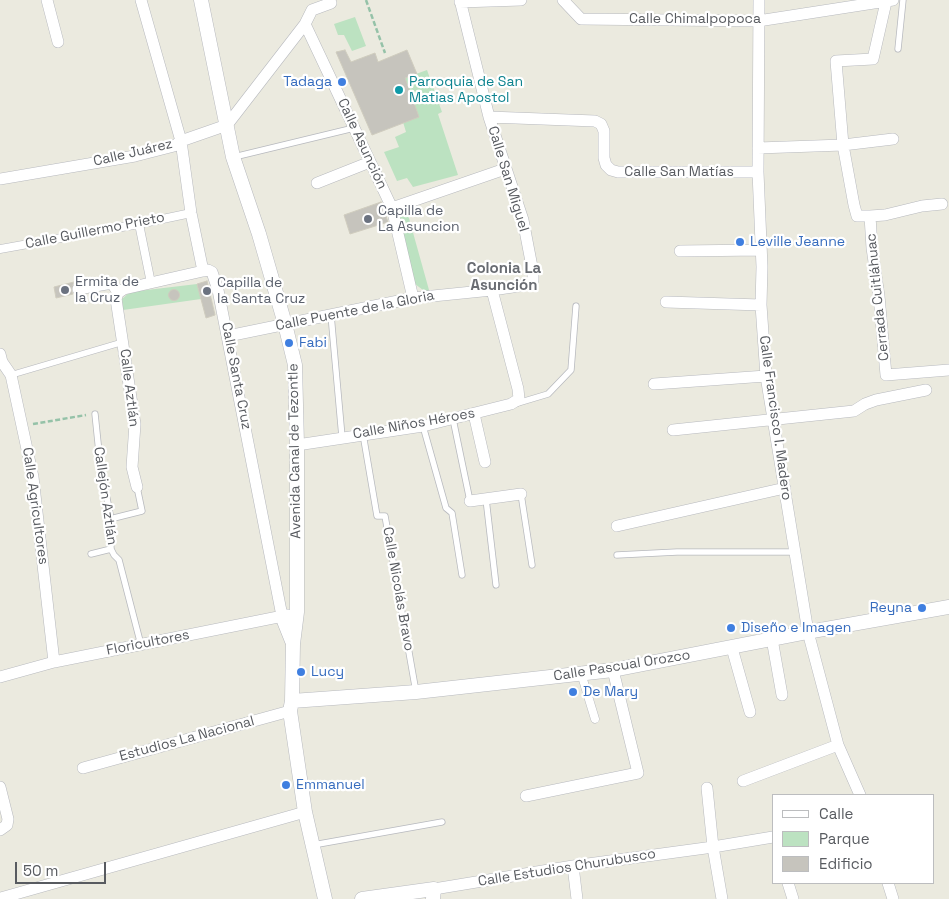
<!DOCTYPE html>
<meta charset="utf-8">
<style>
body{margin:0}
#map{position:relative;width:949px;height:899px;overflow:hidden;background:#ebeadf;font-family:"Space Grotesk",sans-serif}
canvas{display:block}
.legend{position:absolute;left:772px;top:794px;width:162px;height:90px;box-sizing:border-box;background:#fff;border:1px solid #bcbdbf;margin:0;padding:6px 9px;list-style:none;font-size:15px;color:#585b60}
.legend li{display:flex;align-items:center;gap:10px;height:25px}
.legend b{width:25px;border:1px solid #bcbdbf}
.scale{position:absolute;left:15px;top:862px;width:91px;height:22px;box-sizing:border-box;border:2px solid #585b60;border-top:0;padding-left:6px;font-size:15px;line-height:18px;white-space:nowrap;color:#585b60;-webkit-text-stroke:4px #fff;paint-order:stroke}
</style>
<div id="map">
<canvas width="949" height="899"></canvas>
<ul class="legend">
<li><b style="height:6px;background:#fff"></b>Calle</li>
<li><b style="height:14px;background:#bce2c1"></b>Parque</li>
<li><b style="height:14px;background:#c6c4bd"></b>Edificio</li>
</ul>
<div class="scale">50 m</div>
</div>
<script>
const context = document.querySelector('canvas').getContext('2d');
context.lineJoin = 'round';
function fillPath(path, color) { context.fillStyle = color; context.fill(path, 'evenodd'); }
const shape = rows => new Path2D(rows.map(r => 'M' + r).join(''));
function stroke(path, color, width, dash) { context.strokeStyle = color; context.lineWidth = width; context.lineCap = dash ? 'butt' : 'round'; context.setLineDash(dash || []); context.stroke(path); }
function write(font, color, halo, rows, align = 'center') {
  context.font = font + ' "Space Grotesk",sans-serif'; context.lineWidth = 4.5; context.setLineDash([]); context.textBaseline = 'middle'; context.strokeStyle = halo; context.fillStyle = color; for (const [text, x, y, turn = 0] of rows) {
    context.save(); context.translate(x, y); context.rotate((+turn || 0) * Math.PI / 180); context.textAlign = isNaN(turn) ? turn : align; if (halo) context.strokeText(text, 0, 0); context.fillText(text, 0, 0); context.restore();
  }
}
fillPath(shape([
 [355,17,366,46,352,51,344,35,338,35,334,24],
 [427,70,442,112,438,114,458,175,413,187,407,178,397,181,384,152,399,147,395,137,406,132,403,122,405,78],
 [407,211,429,290,428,291,423,290,415,284,398,221,400,215],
 [197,284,201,299,123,310,122,299,130,292]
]), '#bce2c1');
const building = shape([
 [345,50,351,62,375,53,378,62,407,50,417,74,405,78,419,117,372,135,336,52,345,50],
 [381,202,388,222,350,234,344,215,381,202],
 [207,281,215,315,206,318,197,284,207,281],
 [74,282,71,290,73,294,56,298,54,287,74,282],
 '168.5 295a5.5 5.5 0 1 1 11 0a5.5 5.5 0 1 1-11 0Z'
]);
fillPath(building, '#c6c4bd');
stroke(building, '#cfccbe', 1);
const service = shape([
 [898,49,903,0],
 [234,157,354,128],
 [331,315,342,437],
 [11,375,123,342],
 [518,403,548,394,571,370,576,306],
 [95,414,100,462,110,514,111,549,114,555,119,560,141,645],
 [453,419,470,501],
 [423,426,446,508,452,513,462,575],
 [363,434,377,516,385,516,416,692],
 [521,494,532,565],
 [486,499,496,585],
 [110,519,142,511,137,487],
 [91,554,111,549],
 [617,555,677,552,795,552],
 [313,845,442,822]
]);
const pedestrian = shape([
 [139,224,151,283],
 [0,249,139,224,191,213],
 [581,673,595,719]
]);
const minor = shape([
 [47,0,58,42],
 [141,0,181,141,191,213,203,271,208,270,212,272,218,290,282,616],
 [563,0,581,19,758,21,893,0],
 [759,0,758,172,762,267,761,305,766,376,808,632,838,745,860,795],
 [460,2,521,0],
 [886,2,873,59,836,61,843,145,854,205,857,216,870,216,885,215,922,206,942,204],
 [305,24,392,208,413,298],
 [489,117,595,121,601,124,604,131,604,158,606,165,611,170,618,172,758,172],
 [758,148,843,145,893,139],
 [0,179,135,156,174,146,181,141,227,125,305,24,312,10,331,3],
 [317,183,370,162],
 [392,208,505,169],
 [870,216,872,248,879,296,886,375,949,370],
 [680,251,761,250],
 [78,289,112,283,118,293],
 [118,293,116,299,135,424,132,467,137,487],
 [118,293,124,289,203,271],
 [666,302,761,305],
 [228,336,413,298,492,290,526,285,533,280,533,272,523,220,489,117,460,0],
 [0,354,2,362,11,375,33,477,54,662],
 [654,384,766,376],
 [474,414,485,462],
 [673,430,854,411,865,404,876,400,926,390],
 [297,445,423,426,511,404,519,399,518,389,492,290],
 [470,501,521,494],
 [617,526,785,488],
 [772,639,782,695],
 [732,648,750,712],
 [0,677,54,662,288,615],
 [83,768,290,711],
 [743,781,838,745],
 [0,787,8,819,7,825,0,830],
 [707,788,713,847,722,899],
 [526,796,638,773,613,670],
 [573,866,577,899],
 [788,883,793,899],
 [888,883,893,899],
 [434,889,573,866,713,847,773,837],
 [1,898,305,812]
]);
const tertiary = shape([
 [201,0,233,157,259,234,285,324,295,365,297,445,297,612,293,644,292,701,290,711,305,812,325,899],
 [282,616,292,641],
 [292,701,416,692,613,670,808,632,949,607],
 [362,899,434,889,433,899]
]);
stroke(service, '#b7b9be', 7);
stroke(pedestrian, '#b7b9be', 9);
stroke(minor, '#b7b9be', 12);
stroke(tertiary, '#b7b9be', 15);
stroke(shape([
 [366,0,385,53],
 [33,424,86,415]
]), '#95c2a8', 2.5, [5, 2.5]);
stroke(service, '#fff', 5.5);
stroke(pedestrian, '#fff', 8);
stroke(minor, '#fff', 11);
stroke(tertiary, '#fff', 14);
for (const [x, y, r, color] of [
 [342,82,5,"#3f7fe0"],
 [399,90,5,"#0f9aa8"],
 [368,219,5,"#6b7280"],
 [740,242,5,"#3f7fe0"],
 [65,290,5,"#6b7280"],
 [207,291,5,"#6b7280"],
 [289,343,5,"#3f7fe0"],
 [922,608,5,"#3f7fe0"],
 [731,628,5,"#3f7fe0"],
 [301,672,5,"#3f7fe0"],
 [573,692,5,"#3f7fe0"],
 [286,785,5,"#3f7fe0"]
]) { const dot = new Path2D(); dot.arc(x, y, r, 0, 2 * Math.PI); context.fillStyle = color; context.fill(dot); stroke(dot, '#fff', 2); }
write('14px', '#585b60', '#fff', [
 ["Calle Chimalpopoca",695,19],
 ["Calle Asunción",362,144,65],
 ["Calle Juárez",133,153,-13],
 ["Calle San Matías",679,172],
 ["Calle San Miguel",508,179,73],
 ["Calle Guillermo Prieto",95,231,-11],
 ["Cerrada Cuitláhuac",878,297,-96],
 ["Calle Puente de la Gloria",355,311,-11],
 ["Calle Santa Cruz",236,376,79],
 ["Calle Aztlán",129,388,83],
 ["Calle Francisco I. Madero",775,418,82],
 ["Calle Niños Héroes",414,424,-10],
 ["Avenida Canal de Tezontle",295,451,-91],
 ["Callejón Aztlán",105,496,82],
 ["Calle Agricultores",35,506,82],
 ["Calle Nicolás Bravo",398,589,80],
 ["Floricultores",148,643,-11],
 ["Calle Pascual Orozco",622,666,-9],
 ["Estudios La Nacional",187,739,-15],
 ["Calle Estudios Churubusco",567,868,-9]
]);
write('14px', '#366cbe', '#fff', [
 ["Tadaga",332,82,"right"],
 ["Leville Jeanne",750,242],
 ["Fabi",299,343],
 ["Reyna",912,608,"right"],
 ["Diseño e Imagen",741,628],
 ["Lucy",311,672],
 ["De Mary",583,692],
 ["Emmanuel",296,785]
], 'left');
write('14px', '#0d838f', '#fff', [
 ["Parroquia de San",409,82],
 ["Matias Apostol",409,98]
], 'left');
write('14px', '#5b616d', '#fff', [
 ["Capilla de",378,211],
 ["La Asuncion",378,227],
 ["Ermita de",75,282],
 ["la Cruz",75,298],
 ["Capilla de",217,283],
 ["la Santa Cruz",217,299]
], 'left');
write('bold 15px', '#696c72', '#fff', [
 ["Colonia La",504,269],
 ["Asunción",504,286]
]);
</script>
